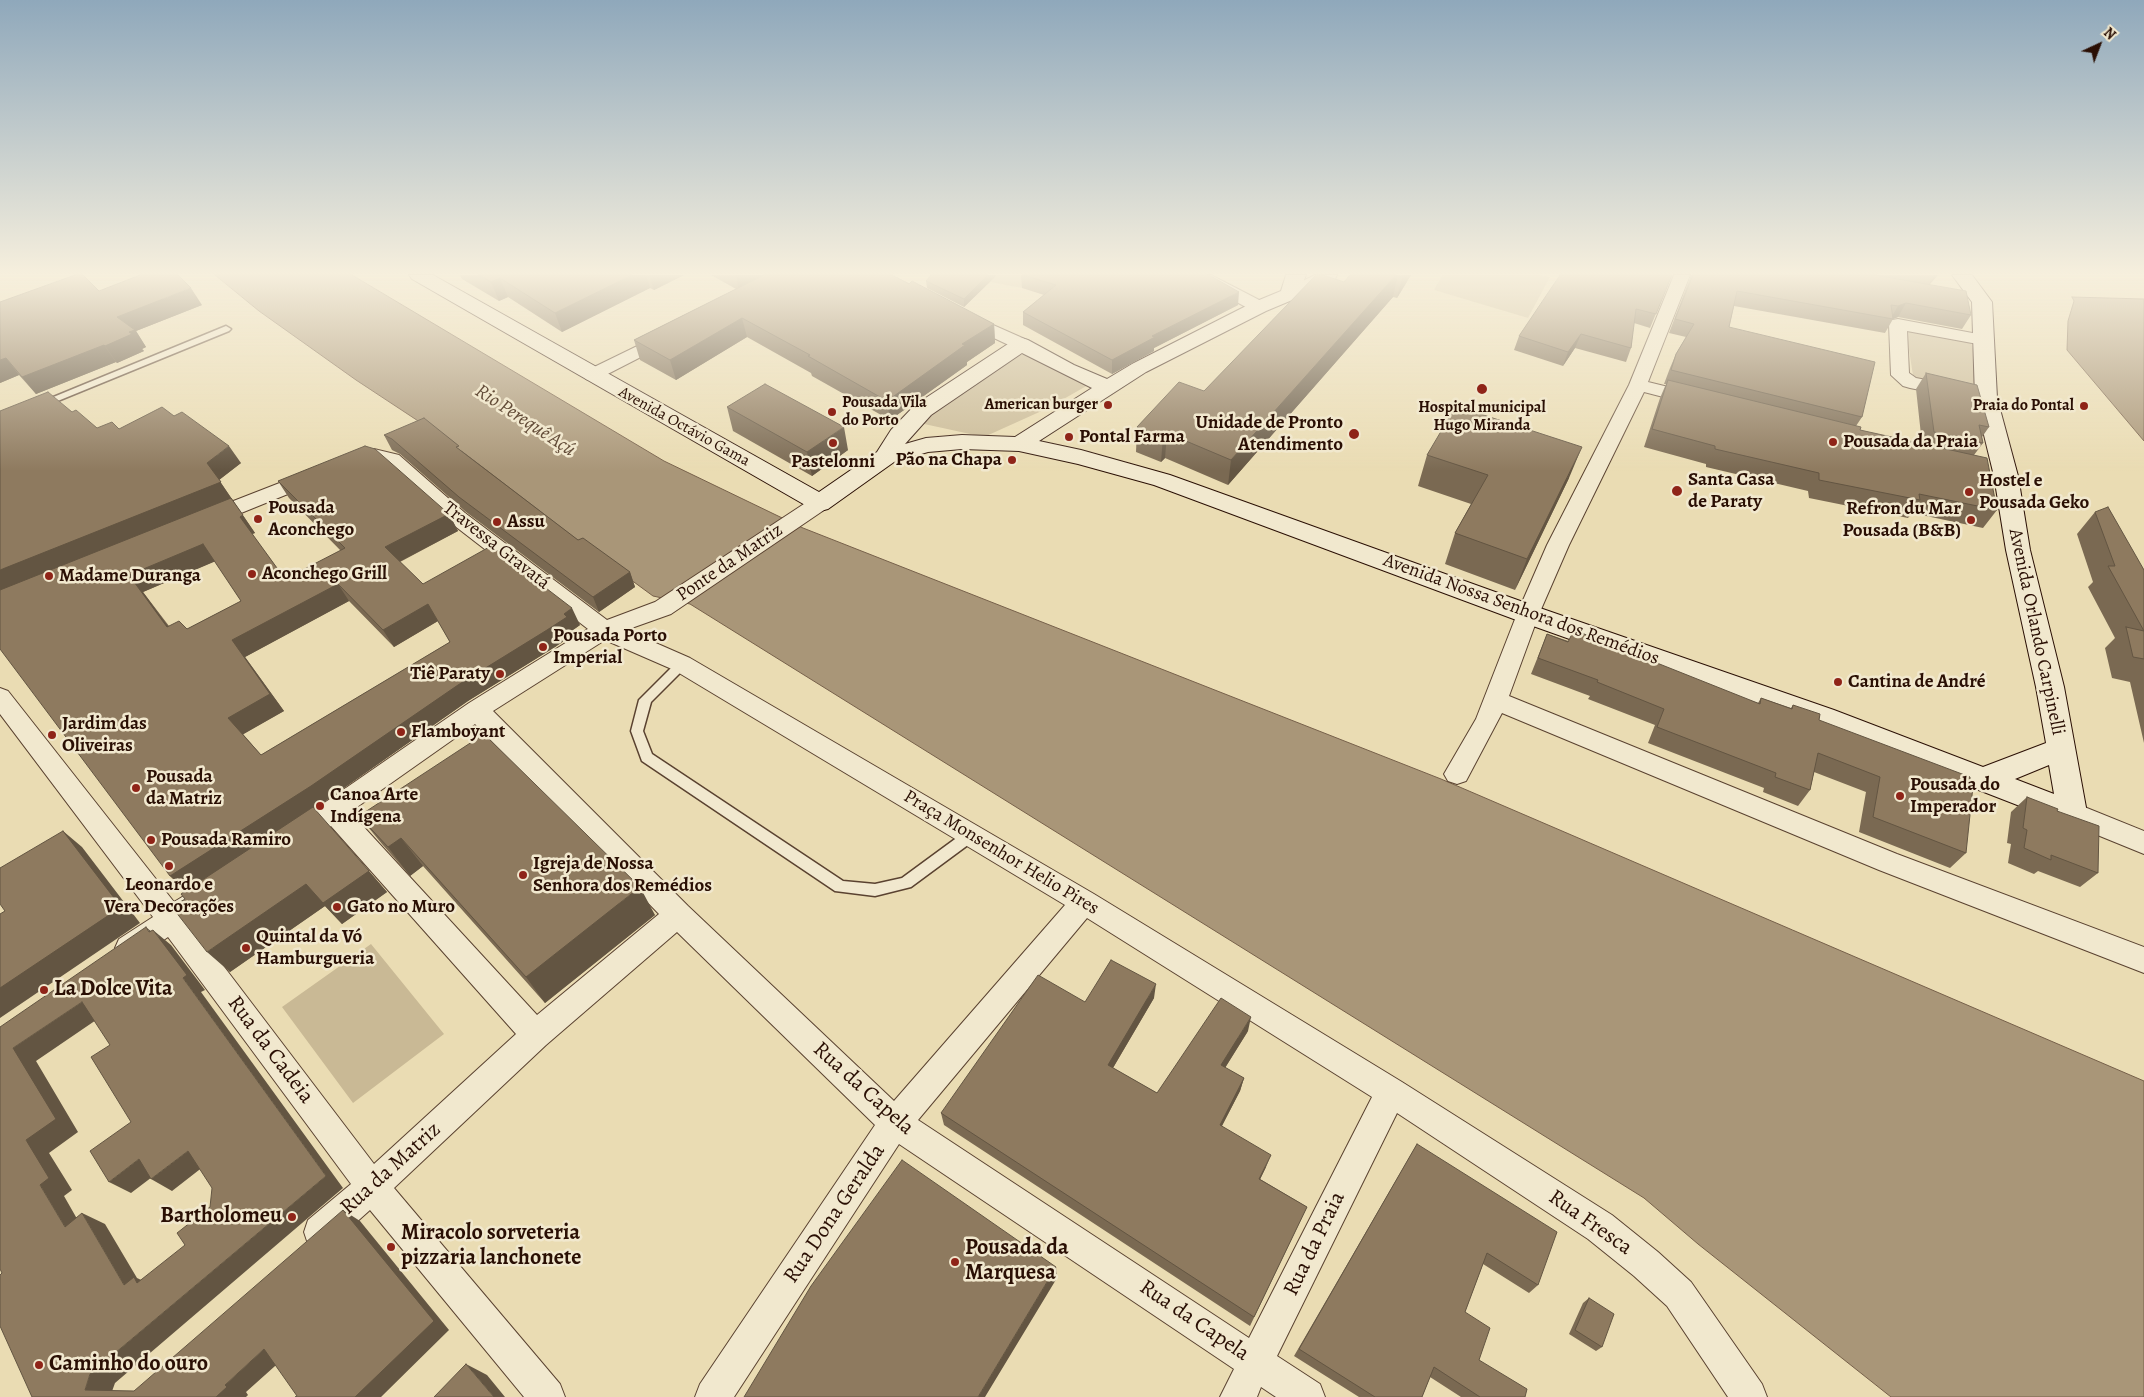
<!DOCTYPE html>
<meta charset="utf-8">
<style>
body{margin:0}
#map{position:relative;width:2144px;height:1397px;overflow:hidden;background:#eadcb3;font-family:Alegreya,serif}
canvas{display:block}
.north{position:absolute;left:2074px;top:20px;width:50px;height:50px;-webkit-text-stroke:4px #f1e8ce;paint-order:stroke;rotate:43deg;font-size:14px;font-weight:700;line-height:20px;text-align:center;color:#2a0f04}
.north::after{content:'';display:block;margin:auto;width:18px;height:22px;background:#2a0f04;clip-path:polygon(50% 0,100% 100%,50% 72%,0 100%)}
</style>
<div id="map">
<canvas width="2144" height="1397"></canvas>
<div class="north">N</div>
</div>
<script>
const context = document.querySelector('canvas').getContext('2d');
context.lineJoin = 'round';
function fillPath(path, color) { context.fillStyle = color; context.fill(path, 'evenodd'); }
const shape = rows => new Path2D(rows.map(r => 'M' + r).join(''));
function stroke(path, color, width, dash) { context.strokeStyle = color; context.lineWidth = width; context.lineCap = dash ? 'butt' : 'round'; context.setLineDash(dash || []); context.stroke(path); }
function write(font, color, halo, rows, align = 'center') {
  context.font = font + ' Alegreya,serif'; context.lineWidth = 5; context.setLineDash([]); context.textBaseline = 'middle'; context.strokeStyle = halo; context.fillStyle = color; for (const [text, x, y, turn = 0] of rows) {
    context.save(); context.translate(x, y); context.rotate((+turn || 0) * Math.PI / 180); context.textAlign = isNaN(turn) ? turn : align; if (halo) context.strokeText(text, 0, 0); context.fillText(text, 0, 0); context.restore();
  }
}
fillPath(shape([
 [993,275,1035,275,1022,288,990,282,996,276],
 [1442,275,1541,275,1550,277,1528,318,1434,290],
 [1906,330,1971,341,1983,395,1914,382],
 [1017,355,1024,355,1090,384,1046,409,984,437,915,422],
 [371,944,444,1034,353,1103,282,1007]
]), '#c9b995');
const water = shape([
 [215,275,352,275,664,461,803,528,1441,779,2144,1081,2144,1397,1891,1397,1698,1244,1644,1198,690,604,653,596,578,541,444,438,356,380,259,311,215,275],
 [2072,297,2144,299,2144,441,2067,350,2068,321,2074,301,2072,297]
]);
fillPath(water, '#a99678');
stroke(water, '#76604a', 1);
const lane = shape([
 [226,326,231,329,229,331,43,407,39,408,34,405,226,326],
 [682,659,686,661,688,664,686,667,651,702,643,731,652,754,843,881,875,884,902,878,966,831,971,829,976,831,978,835,976,839,911,887,875,896,835,891,642,761,631,731,639,700,678,661,682,659]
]);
const street = shape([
 [1211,275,1265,303,1268,307,1265,311,1259,312,1253,311,1204,284,1202,280,1204,276,1211,275],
 [1315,275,1337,275,1335,279,1296,298,1284,298,1282,294,1284,290,1315,275],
 [1674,275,1690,275,1648,382,1701,395,1703,399,1701,403,1694,405,1644,392,1569,545,1539,614,1509,696,1897,854,2144,947,2144,973,1879,870,1502,713,1466,781,1457,784,1448,781,1444,774,1476,719,1517,614,1547,545,1629,385,1674,275],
 [966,313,1027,340,1030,344,1027,348,1021,349,1015,348,960,322,957,318,960,314,966,313],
 [1898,319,1983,335,1989,336,1992,340,1989,344,1983,345,1907,331,1909,373,1916,378,1957,386,1959,390,1957,394,1950,396,1910,388,1903,386,1891,375,1889,324,1892,320,1898,319],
 [666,332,672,333,675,337,672,341,598,379,592,381,586,379,583,375,586,371,666,332],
 [374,449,399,455,465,513,607,620,655,602,813,498,820,496,827,498,830,503,827,508,671,614,626,630,690,658,1094,894,1402,1082,1612,1215,1658,1252,1691,1282,1762,1384,1767,1397,1728,1397,1667,1306,1634,1276,1588,1239,1397,1113,1277,1356,1320,1384,1325,1397,1276,1397,1261,1387,1257,1397,1220,1397,1234,1369,899,1144,734,1397,695,1397,700,1384,875,1125,677,932,546,1045,394,1188,560,1384,565,1397,524,1397,370,1210,332,1244,320,1248,308,1244,304,1232,308,1220,351,1184,168,937,139,957,129,961,119,957,115,948,119,939,153,917,0,714,0,688,8,691,174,902,195,889,205,885,215,889,219,897,215,905,190,922,374,1164,516,1034,331,826,306,844,297,847,288,844,284,836,288,828,469,703,588,629,451,523,385,464,374,461,351,467,344,465,341,461,344,457,374,449],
 [605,640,674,670,1065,905,894,1101,688,906,493,711,605,640],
 [475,724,659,914,537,1015,350,812,475,724],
 [1087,918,1372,1097,1249,1338,918,1120,1087,918],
 [313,470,320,471,323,476,320,481,214,524,207,526,200,524,197,519,200,514,313,470],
 [2072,802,2144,831,2144,854,2063,821,2059,813,2063,805,2072,802]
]);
const secondary = shape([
 [409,275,433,275,819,492,877,452,891,430,915,405,1014,340,1021,338,1028,340,1074,365,1107,379,1132,364,1252,303,1281,291,1286,275,1306,275,1297,298,1266,311,1146,372,1039,441,1081,450,1170,475,1537,607,1834,710,1983,767,2046,743,2036,687,2006,550,1994,476,1975,398,1972,302,1952,275,1972,275,1992,302,1997,398,2018,476,2030,550,2064,687,2087,813,2083,822,2072,825,2061,822,1814,726,1519,621,1154,485,1078,464,1019,451,962,449,928,452,894,462,828,509,820,511,812,509,412,279,409,275],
 [1022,353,1092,388,1015,437,962,435,926,438,905,444,931,415,1022,353],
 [2049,765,2054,794,2015,779,2049,765]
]);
stroke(lane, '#5a4230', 3);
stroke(street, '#5a4230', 2);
stroke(secondary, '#2a0f04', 2);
fillPath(lane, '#f1e8ce');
fillPath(street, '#f1e8ce');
fillPath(secondary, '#f1e8ce');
fillPath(shape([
 [460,275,684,275,654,290,650,288,562,332,508,297,499,301,462,279],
 [711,275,892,275,994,324,995,343,967,362,967,365,890,420,812,376,811,373,747,337,676,380,640,360,634,340,736,289],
 [1021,275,1209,275,1238,305,1154,348,1154,351,1112,374,1023,325,1023,312,1044,295,1022,288],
 [1350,275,1411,275,1397,298,1393,297,1228,485,1165,458,1161,462,1136,452,1137,427,1204,391,1344,282],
 [1672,275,1650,328,1634,323,1631,348,1626,362,1575,348,1563,366,1514,350,1519,336],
 [1691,275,1938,275,1929,285,1971,315,1962,329,1898,317,1893,319,1885,333,1734,306,1729,327,1862,417,1856,426,1860,430,1922,444,1916,389,1926,373,1989,427,1982,437,1983,443,1974,455,1997,510,1983,528,1912,513,1908,518,1809,498,1808,491,1706,467,1706,464,1644,447,1660,398,1666,384,1664,384,1670,368,1676,354,1686,337,1669,333],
 [996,276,964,307,927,288,926,281],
 [99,291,202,305,136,331,146,347,142,349,144,351,117,363,116,362,36,394,19,375,0,383,0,302],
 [727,407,848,450,812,476,733,431],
 [72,412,97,428,119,429,241,463,219,480,255,533,252,534,285,579,341,551,289,498,278,481,449,514,458,531,400,562,423,584,580,625,573,630,574,634,555,647,468,701,314,809,387,892,342,924,325,906,230,972,185,899,185,890,170,876],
 [215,561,241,601,187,629,169,626,143,592],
 [349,601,394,647,438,621,450,642,261,755,243,734,284,711,245,657],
 [384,435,462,451,578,540,630,572,635,587,599,612,466,512,400,454,392,450],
 [1427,455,1569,478,1515,590,1445,564,1455,533,1471,504,1418,486],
 [2095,512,2144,570,2144,743,2130,682,2112,678,2105,648,2115,638,2088,587,2093,582,2077,534],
 [1547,634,1758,703,1761,698,1791,708,1793,705,1819,720,1966,853,1950,868,1859,832,1866,792,1814,772,1810,790,1798,806,1763,792,1764,788,1648,743,1655,725,1588,699,1590,696,1531,674],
 [2027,797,2057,811,2098,873,2080,887,2038,871,2034,874,2008,863,2011,844,2007,843,2011,812],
 [359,816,655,915,545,1003,423,866,410,876,382,844],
 [1154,998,1113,1068,1157,1093,1248,1031,1225,1068,1244,1078,1240,1091,1222,1126,1266,1167,1260,1179,1307,1207,1250,1326,944,1125,941,1113,1085,1002],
 [1417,1144,1538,1285,1529,1293,1483,1264,1465,1312,1479,1360,1525,1397,1461,1397,1430,1377,1422,1397,1359,1397,1294,1356],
 [1589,1298,1602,1347,1596,1351,1569,1334,1583,1303]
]), '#7a6952');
fillPath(shape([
 [632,275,646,275,650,288,562,332,555,313],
 [649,275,684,275,654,290],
 [736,275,770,275,739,291],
 [988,275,996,275,996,276,964,307,964,299],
 [1396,275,1398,275,1393,297,1228,485,1231,460],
 [1403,275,1411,275,1397,298],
 [1934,275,1938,275,1928,286],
 [500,278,508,297,499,301,491,282],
 [191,288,202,305,136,331,146,347,142,349,144,351,117,363,105,346,117,317],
 [1239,292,1238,305,1154,348,1154,351,1112,374,1112,360,1152,336],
 [1906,303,1898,317,1893,319,1891,318,1898,306],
 [742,318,747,337,676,380,670,360],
 [994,324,995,343,967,362,967,365,890,420,887,401,962,344],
 [1581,334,1575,348,1563,366,1568,352],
 [104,345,116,362,36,394,22,377],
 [6,358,19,375,0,383,0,360],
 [844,427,848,450,812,476,807,452],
 [1167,433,1165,458,1161,462,1163,437],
 [229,446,241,463,219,480,255,533,252,534,240,517,0,594,0,570,207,463],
 [1582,447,1569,478,1515,590,1527,559],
 [449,514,458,531,395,564,385,547],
 [203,544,216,561,143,592,181,644,167,627,129,575],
 [630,572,635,587,599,612,593,597],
 [338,584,349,601,245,657,284,711,242,735,228,718,232,640],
 [428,604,438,621,394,647,383,630],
 [572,608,580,625,573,630,574,634,555,647,468,701,324,802,187,892,170,876],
 [63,831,82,847,140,923,0,1018,0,988],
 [401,838,423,866,410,876,388,847],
 [369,871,387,892,342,924,325,906,230,972,207,952,306,884],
 [640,887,655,915,545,1003,526,977],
 [146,927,160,939,153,930,171,945,205,990,201,992,343,1188,115,1383,110,1397,85,1390,90,1374,326,1176,183,978],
 [1156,984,1154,998,1107,1078,1108,1065],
 [82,1002,102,1016,36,1061,78,1132,49,1153,72,1190,64,1196,88,1238,65,1227,40,1185,26,1140,13,1048],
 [1251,1017,1248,1031,1218,1079,1221,1065],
 [1244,1078,1240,1091,1216,1137,1220,1125],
 [188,1151,208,1163,172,1191,151,1179],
 [1271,1155,1266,1167,1255,1190,1259,1179],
 [139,1159,160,1171,131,1193,109,1182],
 [343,1210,360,1221,449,1330,381,1397,355,1397],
 [82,1213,105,1224,137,1278,156,1287,124,1285],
 [1056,1267,1057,1278,985,1397,978,1397],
 [264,1349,284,1358,246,1392,248,1395,246,1397,216,1397,225,1385],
 [466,1364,487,1375,505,1397,494,1397]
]), '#635542');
const building = shape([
 [75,275,83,275,99,291,140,275,178,275,191,288,117,317,135,330,129,332,132,334,105,346,104,345,22,377,6,358,0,360,0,302,75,275],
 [479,275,632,275,555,313,500,278,491,282,479,275],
 [764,275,892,275,909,284,912,281,994,324,962,344,965,345,887,401,808,356,810,355,742,318,670,360,634,340,764,275],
 [931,275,988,275,964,299,926,281,931,275],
 [1023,275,1209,275,1239,292,1152,336,1155,337,1112,360,1023,312,1056,285,1023,275],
 [1316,275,1323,275,1344,282,1350,275,1396,275,1231,460,1167,433,1163,437,1137,427,1179,382,1204,391,1316,275],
 [1560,275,1672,275,1656,314,1636,309,1631,348,1581,334,1568,352,1519,336,1560,275],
 [1693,275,1875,275,1966,291,1971,315,1906,303,1898,306,1891,305,1893,319,1737,291,1729,327,1875,362,1862,417,1671,370,1676,354,1694,324,1675,319,1693,275],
 [1926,373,1977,385,1989,427,1979,425,1983,443,1934,432,1926,373],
 [1668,380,1861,427,1860,430,1987,458,1997,510,1919,494,1920,500,1819,480,1819,473,1715,449,1715,446,1652,429,1668,380],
 [765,384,844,427,807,452,727,407,765,384],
 [48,392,72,412,76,410,97,428,112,422,119,429,162,407,174,416,182,412,229,446,207,463,221,482,0,570,0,411,48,392],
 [1456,406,1582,447,1527,559,1455,533,1488,475,1427,455,1456,406],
 [424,418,459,446,456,447,578,540,583,538,630,572,593,597,459,497,392,439,384,435,424,418],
 [365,446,375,449,449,514,385,547,423,584,491,546,572,608,564,614,567,617,547,630,458,685,311,786,170,876,0,649,0,590,231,498,243,515,240,517,285,579,345,548,278,481,365,446],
 [203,544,241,601,187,629,179,621,167,627,129,575,203,544],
 [338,584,383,630,428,604,450,642,261,755,228,718,270,694,232,640,338,584],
 [2108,507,2144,570,2144,631,2108,566,2115,566,2095,512,2108,507],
 [2126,627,2144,631,2144,659,2133,657,2126,627],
 [1574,630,1760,704,1761,698,1792,709,1793,705,1820,714,1819,720,1970,777,1970,785,1973,786,1966,853,1873,817,1880,777,1818,753,1810,790,1775,777,1776,773,1657,727,1664,709,1597,682,1598,680,1538,658,1547,634,1568,642,1574,630],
 [484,734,640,887,526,977,401,838,388,847,359,816,484,734],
 [2027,797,2058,809,2057,811,2099,826,2098,873,2051,855,2051,860,2024,848,2027,830,2023,828,2027,797],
 [313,807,369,871,323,903,306,884,207,952,172,907,185,899,181,894,313,807],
 [63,831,121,907,0,988,0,914,5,911,0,904,0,868,63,831],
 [146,927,149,932,153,930,187,975,183,978,326,1176,90,1374,85,1390,134,1391,343,1210,434,1321,355,1397,295,1397,297,1396,264,1349,225,1385,227,1387,216,1397,32,1397,0,1326,0,1275,2,1273,0,1269,0,1027,146,927],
 [82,1002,110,1045,91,1057,131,1122,90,1151,109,1182,139,1159,151,1179,188,1151,212,1188,210,1207,177,1233,185,1245,137,1283,134,1277,124,1285,82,1213,65,1227,40,1185,49,1178,26,1140,56,1119,13,1048,82,1002],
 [1111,960,1156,984,1108,1065,1157,1093,1221,998,1251,1017,1221,1065,1244,1078,1220,1125,1271,1155,1259,1179,1307,1207,1254,1317,941,1113,1038,975,1085,1002,1111,960],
 [1417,1144,1557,1232,1538,1285,1487,1253,1465,1312,1490,1328,1479,1360,1527,1389,1525,1397,1480,1397,1434,1367,1422,1397,1375,1397,1299,1349,1417,1144],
 [902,1160,1056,1267,978,1397,744,1397,811,1286,902,1160],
 [1589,1298,1614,1314,1602,1347,1575,1330,1589,1298],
 [466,1364,494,1397,434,1397,466,1364]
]);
fillPath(building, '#8e7a5f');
stroke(building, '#635542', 1);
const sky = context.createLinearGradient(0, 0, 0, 471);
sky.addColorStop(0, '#8fa8bb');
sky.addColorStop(0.58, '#f6efdd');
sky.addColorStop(1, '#f6efdd00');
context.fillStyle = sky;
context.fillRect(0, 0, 2144, 471);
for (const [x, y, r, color] of [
 [1482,389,6,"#8f2418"],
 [1108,405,5,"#8f2418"],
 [2084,406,5,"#8f2418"],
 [832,412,5,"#8f2418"],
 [1354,434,6,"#8f2418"],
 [1069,437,5,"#8f2418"],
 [1833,442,5,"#8f2418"],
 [833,443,5,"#8f2418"],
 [1012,460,5,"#8f2418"],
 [1677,491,6,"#8f2418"],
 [1969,492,5,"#8f2418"],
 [258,519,5,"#8f2418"],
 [1971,520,5,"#8f2418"],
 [497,522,5,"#8f2418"],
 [252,574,5,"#8f2418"],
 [49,576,5,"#8f2418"],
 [543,647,5,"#8f2418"],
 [500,674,5,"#8f2418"],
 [1838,682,5,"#8f2418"],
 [401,732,5,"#8f2418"],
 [52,735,5,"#8f2418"],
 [136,788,5,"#8f2418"],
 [1900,796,5,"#8f2418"],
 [320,806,5,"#8f2418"],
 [151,840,5,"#8f2418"],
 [169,866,5,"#8f2418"],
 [523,875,5,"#8f2418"],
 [337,907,5,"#8f2418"],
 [246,948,5,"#8f2418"],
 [44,990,5,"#8f2418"],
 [292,1217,5,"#8f2418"],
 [391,1247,5,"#8f2418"],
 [955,1262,5,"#8f2418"],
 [39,1365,5,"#8f2418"]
]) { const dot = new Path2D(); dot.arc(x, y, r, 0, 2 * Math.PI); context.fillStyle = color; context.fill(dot); stroke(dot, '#f1e8ce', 2); }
write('bold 16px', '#2a0f04', '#f1e8ce', [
 ["Pousada Vila",842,403,"left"],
 ["do Porto",842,421,"left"],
 ["American burger",1098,405],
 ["Praia do Pontal",2074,406],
 ["Hospital municipal",1482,408,"center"],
 ["Hugo Miranda",1482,426,"center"]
], 'right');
write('16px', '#2a0f04', '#f1e8ce', [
 ["Avenida Octávio Gama",684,427,29]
]);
write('bold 19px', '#2a0f04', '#f1e8ce', [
 ["Unidade de Pronto",1343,423,"right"],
 ["Atendimento",1343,445,"right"],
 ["Pontal Farma",1079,437],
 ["Pousada da Praia",1843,442],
 ["Pão na Chapa",1002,460,"right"],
 ["Pastelonni",833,462,"center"],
 ["Santa Casa",1688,480],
 ["de Paraty",1688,502],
 ["Hostel e",1979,481],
 ["Pousada Geko",1979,503],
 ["Pousada",268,508],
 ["Aconchego",268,530],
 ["Refron du Mar",1961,509,"right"],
 ["Pousada (B&B)",1961,531,"right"],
 ["Assu",507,522],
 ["Aconchego Grill",262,574],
 ["Madame Duranga",59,576],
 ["Pousada Porto",553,636],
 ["Imperial",553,658],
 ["Tiê Paraty",490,674,"right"],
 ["Cantina de André",1848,682],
 ["Jardim das",62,724],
 ["Oliveiras",62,746],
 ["Flamboyant",411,732],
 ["Pousada",146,777],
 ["da Matriz",146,799],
 ["Pousada do",1910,785],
 ["Imperador",1910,807],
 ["Canoa Arte",330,795],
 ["Indígena",330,817],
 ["Pousada Ramiro",161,840],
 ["Igreja de Nossa",533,864],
 ["Senhora dos Remédios",533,886],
 ["Leonardo e",169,885,"center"],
 ["Vera Decorações",169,907,"center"],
 ["Gato no Muro",347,907],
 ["Quintal da Vó",256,937],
 ["Hamburgueria",256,959]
], 'left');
write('19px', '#2a0f04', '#f1e8ce', [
 ["Travessa Gravatá",496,546,38],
 ["Ponte da Matriz",730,563,-34],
 ["Avenida Nossa Senhora dos Remédios",1521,610,20],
 ["Avenida Orlando Carpinelli",2036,632,78],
 ["Praça Monsenhor Helio Pires",1001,853,31]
]);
write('italic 20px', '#634c38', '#f1e8ce', [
 ["Rio Perequê Açú",525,421,33]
]);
write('bold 22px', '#2a0f04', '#f1e8ce', [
 ["La Dolce Vita",54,990],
 ["Bartholomeu",282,1217,"right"],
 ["Miracolo sorveteria",401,1234],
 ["pizzaria lanchonete",401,1259],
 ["Pousada da",965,1249],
 ["Marquesa",965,1274],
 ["Caminho do ouro",49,1365]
], 'left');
write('22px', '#2a0f04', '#f1e8ce', [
 ["Rua da Cadeia",270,1050,53],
 ["Rua da Capela",863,1089,42],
 ["Rua da Matriz",391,1169,-42],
 ["Rua Dona Geralda",835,1214,-56],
 ["Rua Fresca",1590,1223,35],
 ["Rua da Praia",1315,1244,-64],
 ["Rua da Capela",1194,1321,34]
]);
</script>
